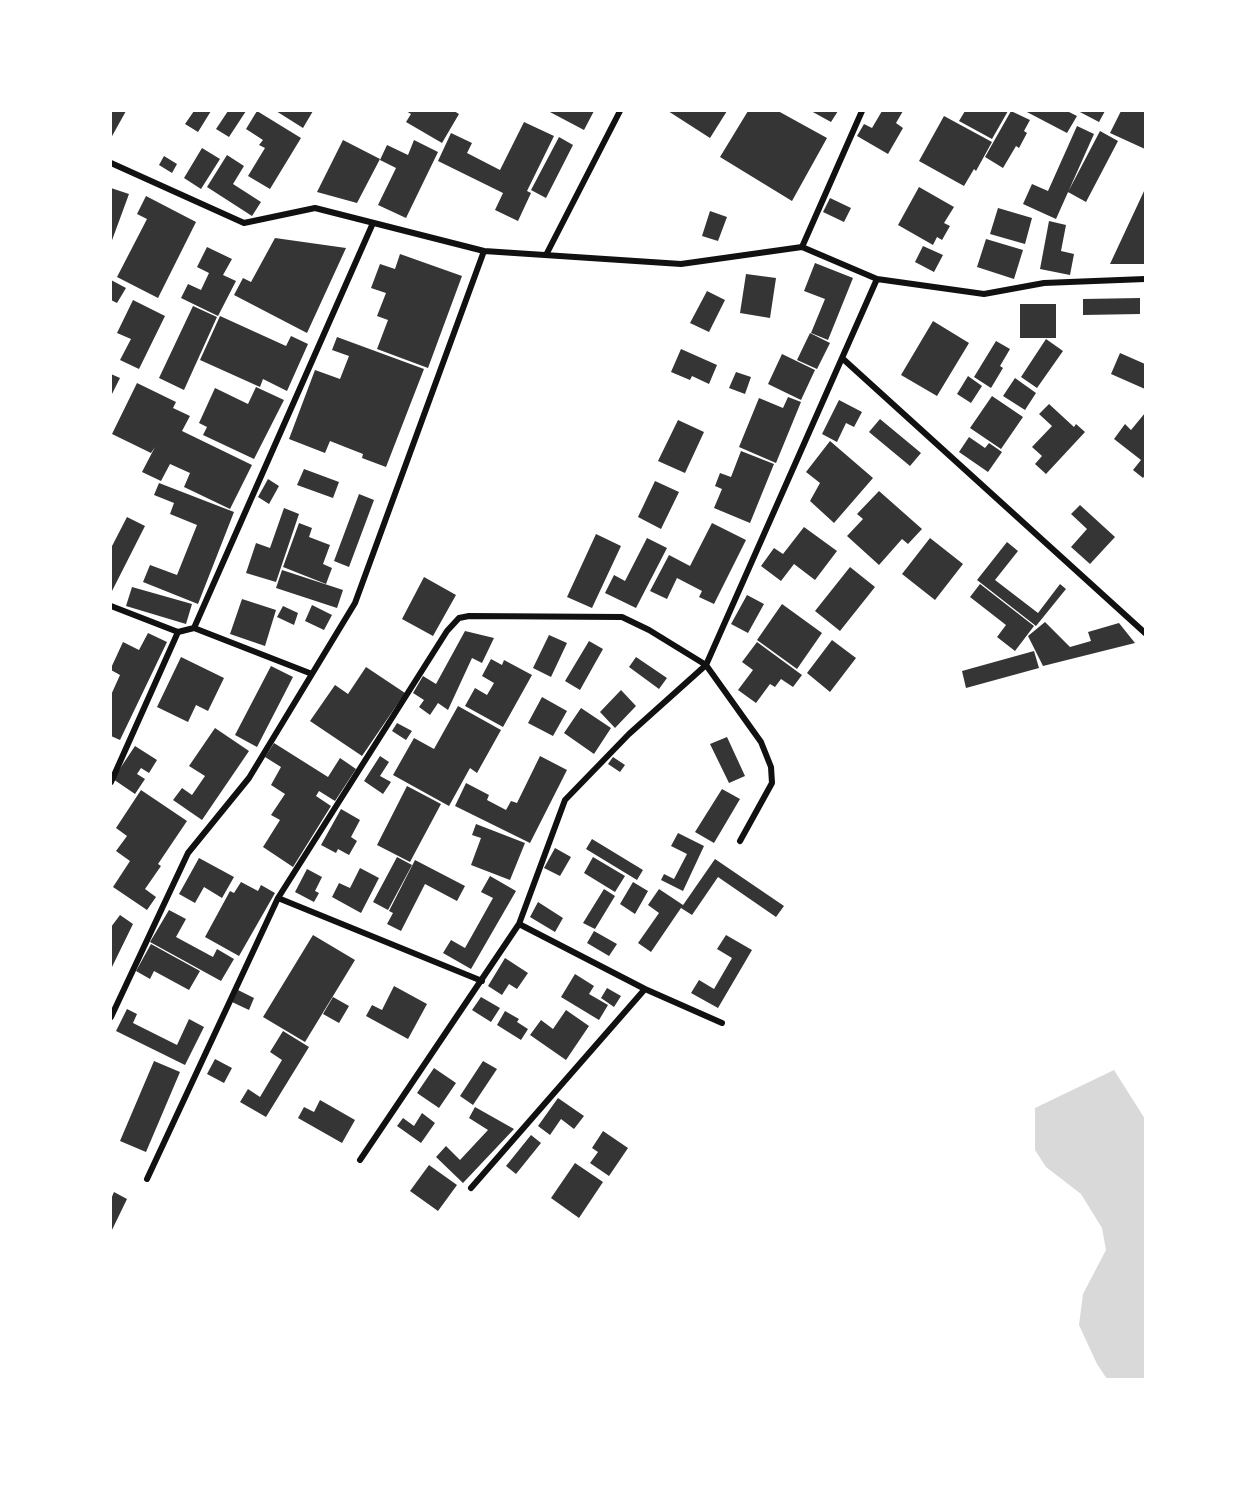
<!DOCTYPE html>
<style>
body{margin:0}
#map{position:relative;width:1256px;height:1490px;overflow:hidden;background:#fff;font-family:"Noto Sans",sans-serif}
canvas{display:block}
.frame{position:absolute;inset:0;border:112px solid #fff;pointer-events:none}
</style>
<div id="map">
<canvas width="1256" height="1490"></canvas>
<div class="frame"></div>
</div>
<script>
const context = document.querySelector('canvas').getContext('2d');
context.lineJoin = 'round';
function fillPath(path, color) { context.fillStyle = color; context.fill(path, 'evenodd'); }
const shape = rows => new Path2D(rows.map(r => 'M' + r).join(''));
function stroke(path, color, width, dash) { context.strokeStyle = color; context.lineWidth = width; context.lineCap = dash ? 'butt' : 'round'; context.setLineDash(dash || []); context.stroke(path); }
fillPath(shape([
 [1114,1070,1145,1119,1145,1379,1107,1379,1097,1364,1079,1325,1083,1294,1106,1250,1102,1228,1081,1194,1046,1167,1035,1150,1035,1108]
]), '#d9d9d9');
fillPath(shape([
 [111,111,126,111,111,138],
 [194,111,211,111,198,132,185,124],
 [228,111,246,111,229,137,216,129],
 [257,111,301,138,270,189,248,176,265,148,259,145,263,140,246,129],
 [276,111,313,111,303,128],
 [406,111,454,111,459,114,442,143,406,122,411,114],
 [548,111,594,111,584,130],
 [668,111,727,111,710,138],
 [748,111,778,111,827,138,792,201,720,157],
 [811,111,838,111,831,122],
 [882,111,903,111,896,123,903,128,888,154,857,136,864,124,872,128],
 [965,111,1008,111,992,139,959,121],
 [1011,111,1030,120,1024,131,1027,133,1019,148,1016,146,1003,168,985,157],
 [1025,111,1067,111,1077,116,1067,133],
 [1078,111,1105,111,1099,122],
 [1121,111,1145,111,1145,149,1110,133],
 [944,116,992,142,976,171,974,169,964,186,919,161],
 [524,122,554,136,527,191,531,193,518,221,495,210,503,193,438,161,451,133,472,143,467,153,500,170],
 [1077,126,1094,134,1056,219,1023,204,1032,184,1048,191],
 [1100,131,1118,141,1086,202,1068,192],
 [559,137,573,145,546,198,531,190],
 [343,140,380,159,357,203,317,192],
 [414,140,438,152,406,218,378,205,396,168,380,160,387,145,408,155],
 [202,148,220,159,201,189,184,178],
 [227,155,244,166,233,184,261,202,252,216,207,187],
 [164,156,177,164,172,173,159,165],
 [919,187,954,207,944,223,950,226,942,240,937,237,933,245,898,225],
 [111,188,129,194,111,243],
 [1145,189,1145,264,1110,264],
 [146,196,196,222,158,298,117,277,147,219,137,214],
 [830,198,851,208,844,222,823,212],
 [998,208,1032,218,1025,244,990,234],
 [710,211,727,217,718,241,702,236],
 [1049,221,1066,225,1061,251,1074,254,1070,275,1040,269],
 [275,238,346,248,307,333,234,295,243,278,251,282],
 [986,239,1023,250,1014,279,977,267],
 [923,246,943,255,934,272,915,262],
 [207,247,232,259,223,275,236,281,218,316,181,298,188,284,201,290,209,273,197,267],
 [400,254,462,276,428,368,377,349,388,320,377,316,386,293,371,288,380,264,395,269],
 [815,263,853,278,828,340,811,333,825,299,804,291],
 [746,274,776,278,770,318,740,313],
 [111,280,126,288,117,303,111,300],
 [707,291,725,300,709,332,690,323],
 [1140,298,1140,314,1083,315,1083,299],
 [133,300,165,316,139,369,120,360,131,339,117,333],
 [1020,304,1056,304,1056,338,1020,338],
 [193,306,217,317,184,390,159,378],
 [220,316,286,346,291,336,308,344,287,391,263,379,260,387,200,360],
 [933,321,969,343,937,396,901,375],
 [810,333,830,343,817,369,797,360],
 [337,337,424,369,386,467,362,458,363,454,330,441,325,453,289,439,315,370,340,379,349,356,332,350],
 [1046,339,1063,351,1037,388,1021,377],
 [996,341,1010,349,1000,366,1003,368,991,388,974,377],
 [681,349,717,365,709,384,692,376,690,380,671,372],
 [1120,353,1145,364,1145,389,1111,374],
 [782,354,815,370,801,400,768,384],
 [736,372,751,377,745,394,729,388],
 [111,374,120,378,111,396],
 [968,376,982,386,971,403,957,394],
 [1015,378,1036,393,1025,410,1003,396],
 [137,383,176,402,173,408,190,416,182,431,252,465,230,509,184,487,190,473,170,464,161,481,142,472,155,447,151,453,112,434],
 [256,387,284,400,254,459,203,435,207,427,199,423,215,388,248,404],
 [992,396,1023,417,1001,449,970,428],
 [788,397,801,402,776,463,739,447,759,398,783,408],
 [839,400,862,412,854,427,846,423,837,442,822,434],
 [1049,404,1074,427,1076,424,1085,432,1046,474,1035,464,1042,456,1032,447,1052,426,1039,414],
 [1145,413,1145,475,1143,478,1133,470,1141,460,1114,439,1125,424,1131,430],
 [880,419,921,453,910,466,869,432],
 [678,420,704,432,685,473,658,461],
 [969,437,985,448,989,443,1002,452,988,472,959,452],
 [830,441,873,478,834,523,810,501,820,483,806,472],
 [741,451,774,464,750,523,714,508,722,489,715,486,720,473,731,477],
 [304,469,339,482,333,498,297,485],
 [268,479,279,486,269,504,258,497],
 [655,481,679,492,661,529,638,517],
 [159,483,234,512,198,604,143,582,150,565,177,575,197,525,170,514,174,503,154,495],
 [879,491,922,529,908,544,902,539,879,565,847,536,863,519,857,514],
 [359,494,374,500,349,567,334,561],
 [1080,505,1115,537,1090,564,1071,547,1087,529,1071,514],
 [284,508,299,514,276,582,246,573,256,543,270,548],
 [127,517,145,526,111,593,111,548],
 [299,523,312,528,309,537,330,545,323,564,332,568,326,584,283,567],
 [712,523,746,540,714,604,699,597,702,591,677,578,667,599,650,591,669,555,690,566],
 [804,527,837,551,815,580,794,564,781,581,761,566,774,548,783,554],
 [596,534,621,546,592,608,567,597],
 [647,538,667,548,636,608,605,593,614,575,625,581],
 [930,538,963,564,935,600,902,574],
 [1007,542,1018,551,995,580,1038,613,1060,584,1066,589,1036,626,977,580],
 [850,567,875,587,840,631,815,611],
 [282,570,343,590,337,608,276,588],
 [424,577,456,595,433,636,402,619],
 [980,584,1034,626,1015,651,997,637,1006,625,970,597],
 [132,587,192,604,186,624,126,606],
 [747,595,764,604,748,633,731,624],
 [242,599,276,610,265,646,230,634],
 [782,604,822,633,797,669,757,640],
 [312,605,332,615,324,630,305,621],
 [283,606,298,613,294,625,277,617],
 [1045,622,1070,647,1091,641,1088,632,1119,623,1135,643,1043,666,1028,636],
 [465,631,494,638,482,663,472,658,448,710,438,703,430,715,419,707,424,700,413,693,423,676,436,684],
 [148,633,167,642,120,740,111,736,111,695,120,675,111,670,111,668,123,642,139,650],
 [549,635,567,643,551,677,533,668],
 [832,640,856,658,830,692,807,673],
 [589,641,603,649,580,690,565,681],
 [757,642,802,675,793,687,781,679,775,687,770,684,756,703,738,690,753,670,742,662],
 [1034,651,1039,668,966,688,962,671],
 [181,657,224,678,208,711,196,705,188,722,157,707],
 [636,657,667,678,659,689,629,667],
 [491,659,502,665,504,660,532,675,503,727,465,706,475,688,487,695,494,683,482,676],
 [271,666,293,677,257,747,235,735],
 [366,667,405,693,362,756,310,721,335,685,348,694],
 [621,690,636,706,615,728,600,712],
 [542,697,567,711,553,736,528,723],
 [458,706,501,730,477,773,470,768,449,806,393,775,414,738,434,749],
 [581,708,611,728,594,754,564,733],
 [397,723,412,731,406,740,392,731],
 [215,728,249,751,202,820,173,800,182,788,192,795,205,776,189,766],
 [727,737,745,776,729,783,710,744],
 [274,743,328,777,340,758,356,769,335,801,319,791,316,796,331,806,293,867,263,847,280,820,271,815,285,794,271,785,281,767,265,757],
 [135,746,157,760,149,773,141,768,137,774,145,779,135,794,113,779],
 [380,756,389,762,380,776,391,782,383,794,364,781],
 [540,756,567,770,530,843,455,806,466,783,489,795,487,800,506,810,511,801,517,803],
 [613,757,625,765,620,772,608,764],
 [407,786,441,804,410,862,377,845],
 [722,789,740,799,714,843,695,832],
 [141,790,187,821,158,864,161,866,145,889,156,897,147,910,113,887,130,861,116,851,127,836,116,828],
 [341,809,360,820,351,837,357,841,349,855,338,849,336,853,321,845],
 [476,824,525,843,510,880,471,865,481,838,472,835],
 [678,833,704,846,683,891,661,880,664,874,674,879,687,854,671,846],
 [592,839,643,870,637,880,586,849],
 [555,848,571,857,560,876,544,868],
 [397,857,412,865,388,910,373,902],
 [593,857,625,876,615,892,584,873],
 [199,858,234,877,222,898,204,887,195,903,179,894],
 [715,859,784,906,776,917,718,877,692,915,681,908],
 [415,860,465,886,457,901,425,884,401,931,387,924,393,913,389,911],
 [360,868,379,878,361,913,332,897,339,883,350,888],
 [307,869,322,877,315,891,319,893,314,902,295,892],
 [490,876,516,891,471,969,443,953,451,940,465,948,493,898,481,892],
 [241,882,258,891,261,885,275,893,239,956,205,937,230,891,234,893],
 [633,882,648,891,635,914,620,904],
 [604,889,615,896,595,929,583,923],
 [659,889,683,905,651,952,638,943,659,913,648,905],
 [538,902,563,918,555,932,530,917],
 [169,910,186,919,176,937,213,957,217,949,234,959,221,981,150,942],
 [120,915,133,924,111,969,111,927],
 [594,931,617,944,609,956,587,943],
 [313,935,355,960,305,1042,263,1017],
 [726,935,752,950,718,1008,691,993,699,980,714,989,732,958,717,949],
 [151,944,200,971,189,990,154,971,150,979,136,971],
 [505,958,528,973,517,989,509,984,502,995,488,986],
 [575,974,594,986,589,994,608,1005,599,1020,561,997],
 [394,986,427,1004,408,1039,366,1016,372,1005,382,1010],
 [607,988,621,996,614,1007,601,998],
 [238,990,254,998,249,1010,232,1002],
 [333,997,349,1006,339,1023,323,1014],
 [481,997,500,1008,491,1022,472,1010],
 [127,1009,137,1014,133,1023,177,1045,189,1019,204,1027,185,1065,116,1031],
 [566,1010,589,1026,566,1060,530,1035,541,1020,553,1029],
 [505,1011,519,1019,517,1022,528,1029,521,1040,497,1025],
 [283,1031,309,1047,266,1117,240,1102,248,1089,260,1097,282,1060,270,1052],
 [215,1059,232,1068,224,1083,207,1074],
 [154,1061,180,1072,146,1152,120,1141],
 [483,1061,497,1069,473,1105,460,1096],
 [434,1068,456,1083,439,1108,417,1093],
 [558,1098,584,1116,574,1129,561,1119,550,1135,538,1126],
 [320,1100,355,1120,342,1143,298,1118,304,1107,314,1112],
 [475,1107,514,1129,463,1183,436,1157,446,1146,460,1160,488,1130,469,1118],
 [422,1113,435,1123,421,1143,397,1126,403,1118,414,1126],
 [603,1131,628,1148,609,1176,590,1163,598,1152,592,1148],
 [531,1135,541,1143,516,1174,506,1166],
 [575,1163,603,1182,579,1218,551,1198],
 [429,1165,457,1185,438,1211,410,1191],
 [114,1192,127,1199,111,1232,111,1199]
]), '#353535');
stroke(shape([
 [111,163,244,223,315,208,484,251,681,264,802,247,877,279,984,294,1044,283,1145,279],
 [802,247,862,111],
 [546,255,620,111],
 [842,358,1145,633],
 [111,606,178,632,194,628,312,674],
 [194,628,373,223],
 [111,782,178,632],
 [278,898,482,981],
 [519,924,645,989,722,1023],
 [111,1017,188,853,249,778,355,603,484,251],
 [360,1160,519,924,565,800,629,734,706,665,877,279],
 [147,1179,278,898,447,631,459,618,469,616,622,617,649,630,706,665,761,742,771,767,772,783,740,841],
 [471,1188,645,989]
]), '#111', 6);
</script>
